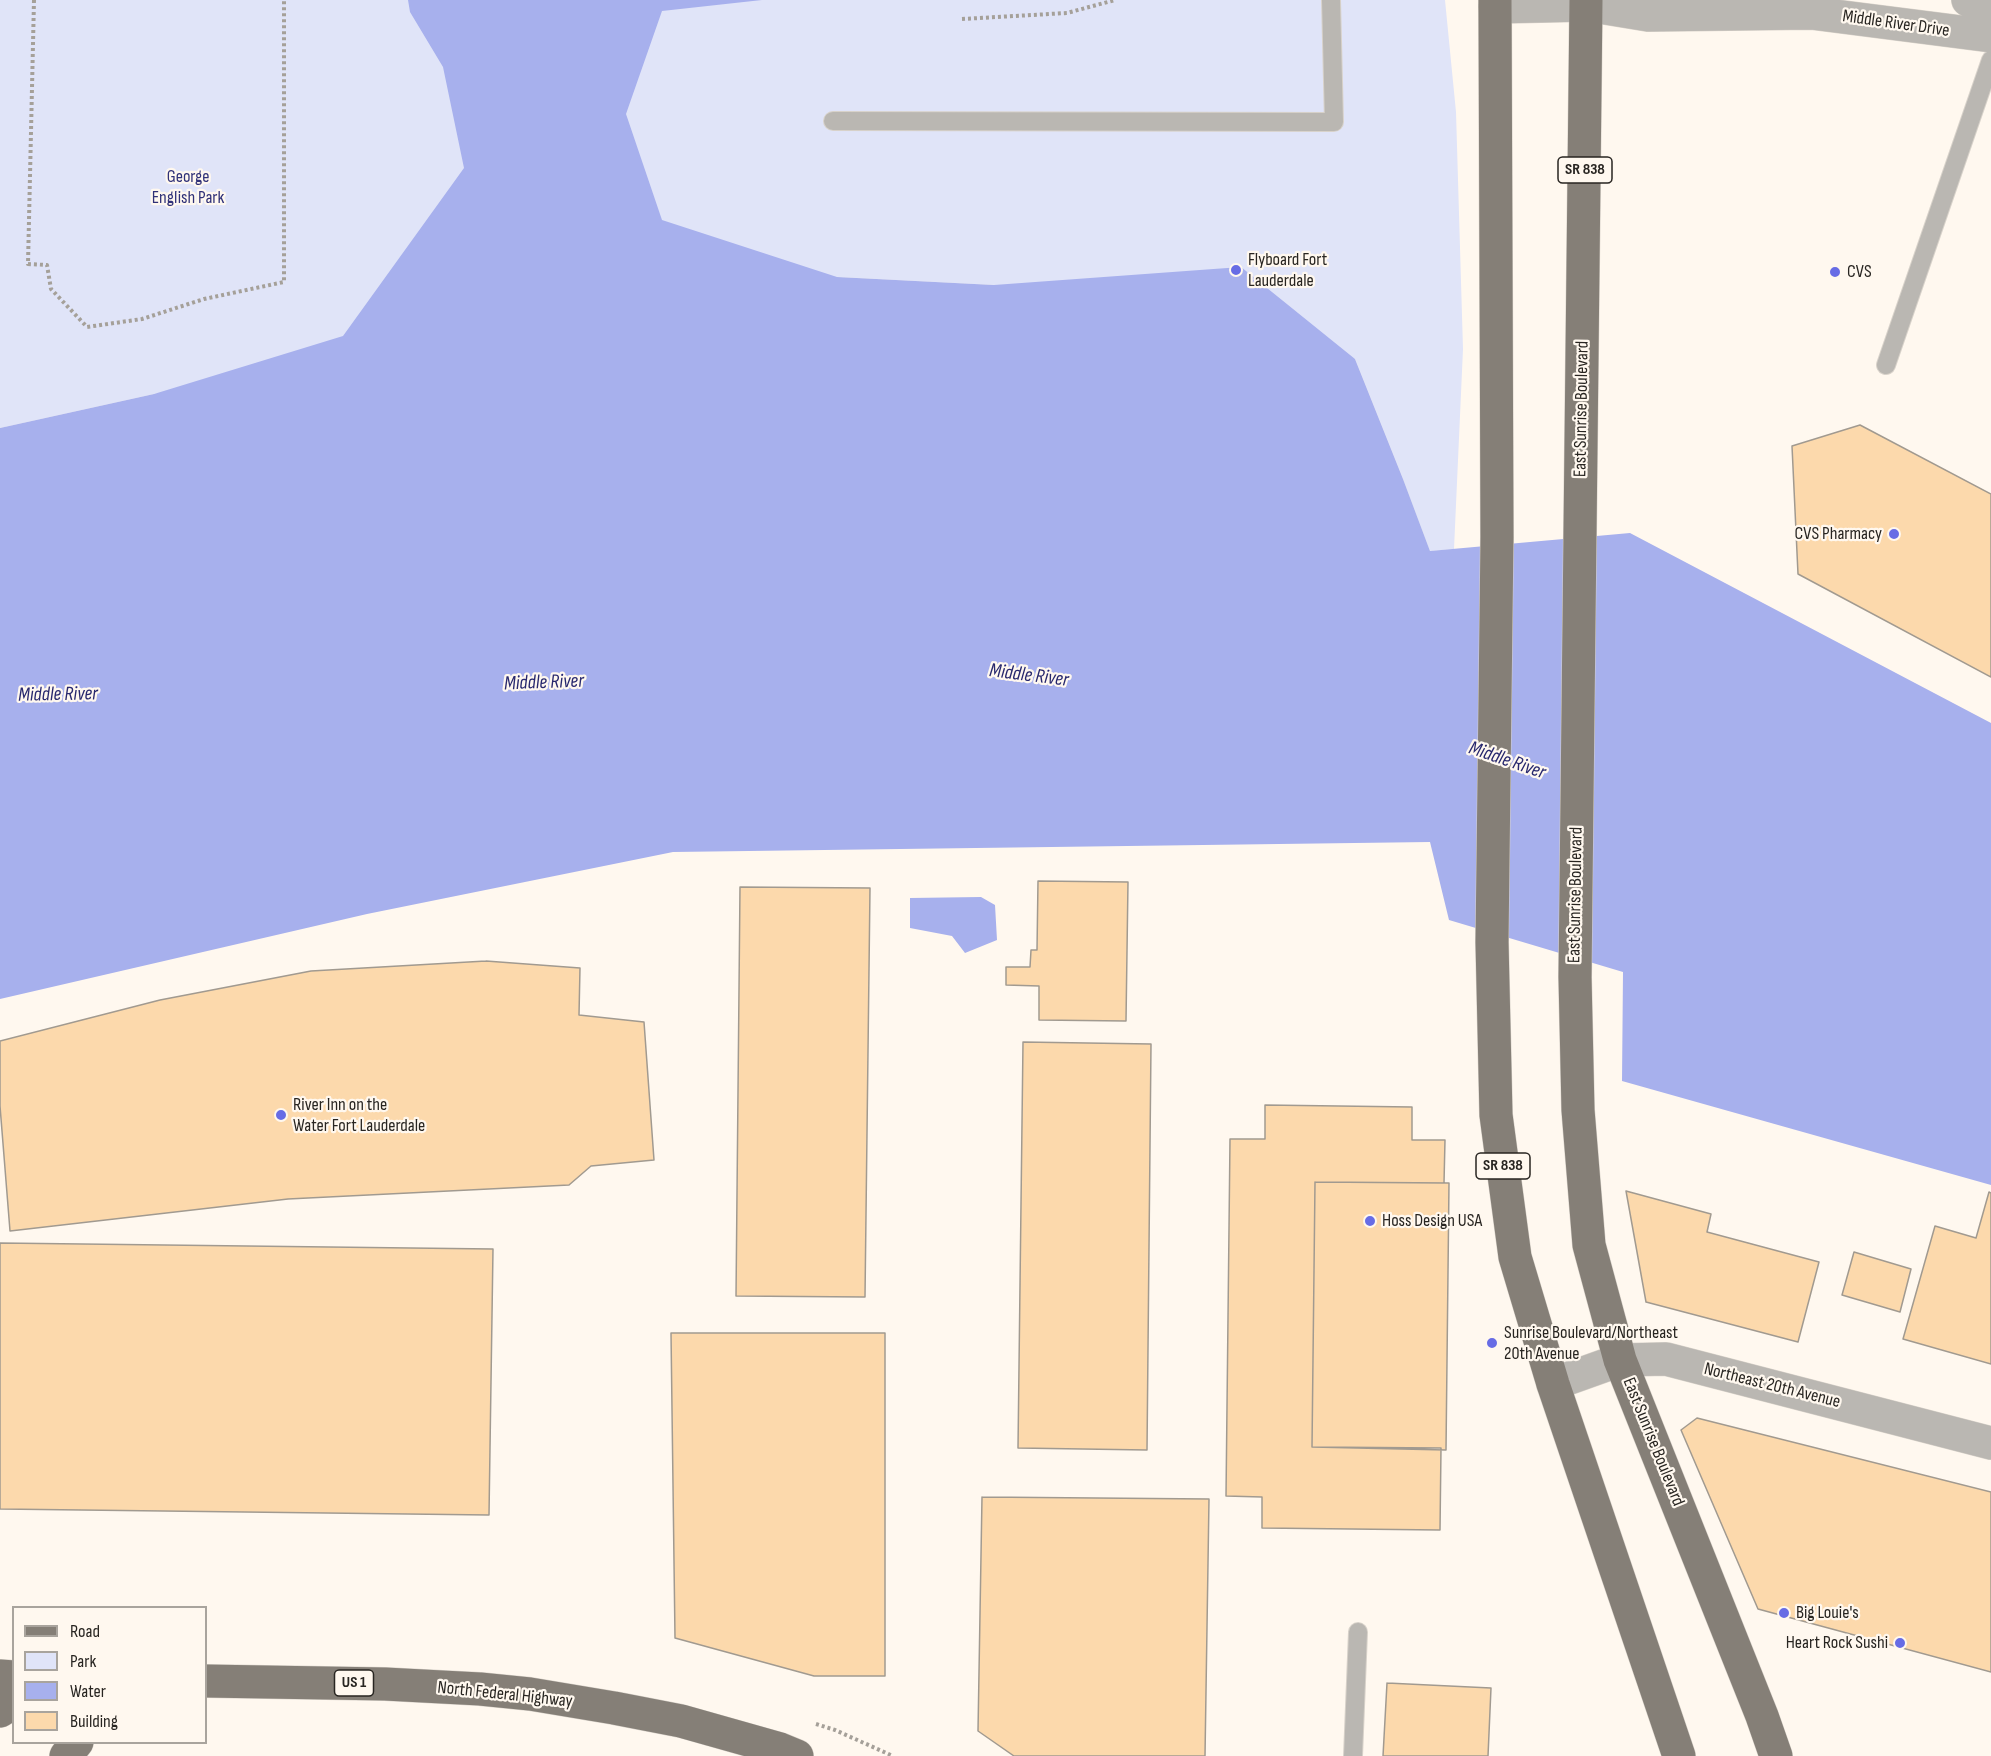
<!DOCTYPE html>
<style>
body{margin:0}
#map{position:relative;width:1991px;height:1756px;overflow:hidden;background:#fff8ef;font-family:"Sofia Sans Condensed",sans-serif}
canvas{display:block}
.legend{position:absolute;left:12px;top:1606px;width:195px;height:138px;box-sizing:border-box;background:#fff8ef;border:2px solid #a9a49d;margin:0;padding:8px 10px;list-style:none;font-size:18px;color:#282521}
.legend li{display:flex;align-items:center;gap:12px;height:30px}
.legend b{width:30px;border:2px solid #a9a49d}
</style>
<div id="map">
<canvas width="1991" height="1756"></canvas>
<ul class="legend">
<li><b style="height:8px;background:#857f77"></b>Road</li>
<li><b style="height:16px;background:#e0e4f8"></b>Park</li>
<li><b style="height:16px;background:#a7b0ed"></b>Water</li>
<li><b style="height:16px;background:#fcd9ac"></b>Building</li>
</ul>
</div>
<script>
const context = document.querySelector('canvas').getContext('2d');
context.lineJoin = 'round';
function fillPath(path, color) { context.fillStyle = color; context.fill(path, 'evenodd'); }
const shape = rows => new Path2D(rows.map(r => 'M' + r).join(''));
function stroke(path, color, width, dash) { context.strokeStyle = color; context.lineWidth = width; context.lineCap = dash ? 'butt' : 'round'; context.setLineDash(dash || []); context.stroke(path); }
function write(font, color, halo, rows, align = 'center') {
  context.font = font + ' "Sofia Sans Condensed",sans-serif'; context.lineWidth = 4.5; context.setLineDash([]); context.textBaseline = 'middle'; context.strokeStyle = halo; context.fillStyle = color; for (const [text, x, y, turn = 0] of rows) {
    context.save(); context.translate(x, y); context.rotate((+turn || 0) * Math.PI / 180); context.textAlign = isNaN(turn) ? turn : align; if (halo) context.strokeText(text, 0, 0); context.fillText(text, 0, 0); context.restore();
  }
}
fillPath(shape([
 [0,0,1445,0,1456,112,1463,349,1454,549,1430,551,1403,479,1355,359,994,285,837,277,154,394,0,428]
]), '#e0e4f8');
fillPath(shape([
 [408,0,762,0,662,11,626,114,662,220,837,277,994,285,1241,267,1355,359,1403,479,1430,551,1630,533,1991,723,1991,1185,1622,1081,1623,972,1449,920,1430,842,673,852,367,914,0,999,0,428,154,394,343,336,464,168,443,67,410,12],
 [981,897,995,905,997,940,965,953,952,936,910,928,910,898]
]), '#a7b0ed');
const building = shape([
 [1860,425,1991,494,1991,677,1798,574,1792,446,1860,425],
 [1038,881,1128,882,1126,1021,1039,1020,1039,986,1006,985,1006,967,1030,967,1031,950,1037,950,1038,881],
 [740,887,870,888,865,1297,736,1296,740,887],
 [486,961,580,968,579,1015,644,1022,654,1160,591,1166,569,1185,288,1199,10,1231,0,1106,0,1041,160,1000,311,971,486,961],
 [1023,1042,1151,1044,1147,1450,1018,1448,1023,1042],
 [1265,1105,1412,1107,1412,1140,1445,1140,1444,1183,1315,1182,1312,1447,1441,1448,1440,1530,1262,1528,1262,1497,1226,1496,1230,1139,1265,1139,1265,1105],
 [1315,1182,1449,1183,1446,1450,1312,1447,1315,1182],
 [1626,1191,1711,1214,1707,1232,1819,1262,1798,1342,1646,1302,1626,1191],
 [1989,1192,1991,1193,1991,1364,1903,1339,1935,1226,1976,1238,1989,1192],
 [0,1243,493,1249,489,1515,0,1509,0,1243],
 [1854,1252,1911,1269,1900,1312,1842,1295,1854,1252],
 [671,1333,885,1333,885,1676,814,1676,675,1638,671,1333],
 [1697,1418,1991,1492,1991,1672,1758,1609,1681,1430,1697,1418],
 [982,1497,1209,1499,1205,1756,1014,1756,978,1731,982,1497],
 [1387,1683,1491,1688,1488,1756,1383,1756,1387,1683]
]);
fillPath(building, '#fcd9ac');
stroke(building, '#a19a90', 1.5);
const service = shape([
 [833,121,1334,122,1331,0],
 [1886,365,1991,60],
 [1353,1756,1358,1632]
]);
const minor = shape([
 [1968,0,1991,4],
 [1495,7,1587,5,1648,15,1811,13,1991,36],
 [1553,1384,1620,1360,1666,1359,1991,1443]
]);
const primary = shape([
 [1495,0,1497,537,1492,942,1496,1115,1515,1257,1553,1384,1679,1756],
 [1586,0,1575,977,1578,1110,1589,1245,1620,1360,1762,1716,1776,1756],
 [0,1676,14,1677],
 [206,1681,385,1684,480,1689,530,1694,614,1708,681,1721,780,1749,797,1756],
 [0,1711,14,1702],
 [66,1756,77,1742]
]);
stroke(service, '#d8d2ca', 20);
stroke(minor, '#d8d2ca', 34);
stroke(primary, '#d8d2ca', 34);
stroke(shape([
 [34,0,28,264,47,265,51,289,87,327,142,319,204,299,284,282,284,0],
 [962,19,1067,13,1115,0],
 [816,1724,835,1730,893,1756]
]), '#a5a099', 4, [3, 3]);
stroke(service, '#bab7b2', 18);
stroke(minor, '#bab7b2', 33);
stroke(primary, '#857f77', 33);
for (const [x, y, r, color] of [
 [1236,270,6,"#676ce5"],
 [1835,272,6,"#676ce5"],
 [1894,534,6,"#676ce5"],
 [281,1115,6,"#676ce5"],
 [1370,1221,6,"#676ce5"],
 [1492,1343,6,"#676ce5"],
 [1784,1613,6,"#676ce5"],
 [1900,1643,6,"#676ce5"]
]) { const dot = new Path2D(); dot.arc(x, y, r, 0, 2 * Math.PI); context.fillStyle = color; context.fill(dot); stroke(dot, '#fff8ef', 2); }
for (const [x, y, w] of [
 [1585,170,54],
 [1503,1166,54],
 [354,1683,39]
]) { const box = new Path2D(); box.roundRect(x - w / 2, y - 13, w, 26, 4.5); context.fillStyle = '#fff8ef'; context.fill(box); stroke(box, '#282521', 1.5); }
write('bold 16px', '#282521', null, [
 ["SR 838",1585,170],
 ["SR 838",1503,1166],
 ["US 1",354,1683]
]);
write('18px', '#282521', '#fff8ef', [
 ["Middle River Drive",1896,24,8],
 ["East Sunrise Boulevard",1582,409,-89],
 ["East Sunrise Boulevard",1576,895,-89],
 ["Northeast 20th Avenue",1772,1386,14],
 ["East Sunrise Boulevard",1653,1442,68],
 ["North Federal Highway",505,1695,6]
]);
write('18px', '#303178', '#fff8ef', [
 ["George",188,177],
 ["English Park",188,198]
]);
write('18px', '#282521', '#fff8ef', [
 ["Flyboard Fort",1248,260],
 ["Lauderdale",1248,281],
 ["CVS",1847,272],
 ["CVS Pharmacy",1882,534,"right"],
 ["River Inn on the",293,1105],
 ["Water Fort Lauderdale",293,1126],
 ["Hoss Design USA",1382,1221],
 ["Sunrise Boulevard/Northeast",1504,1333],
 ["20th Avenue",1504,1354],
 ["Big Louie's",1796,1613],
 ["Heart Rock Sushi",1888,1643,"right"]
], 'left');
write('italic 20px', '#28286e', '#fff8ef', [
 ["Middle River",1029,676,7],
 ["Middle River",544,683,-2],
 ["Middle River",58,695,-1],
 ["Middle River",1507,761,19]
]);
</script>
